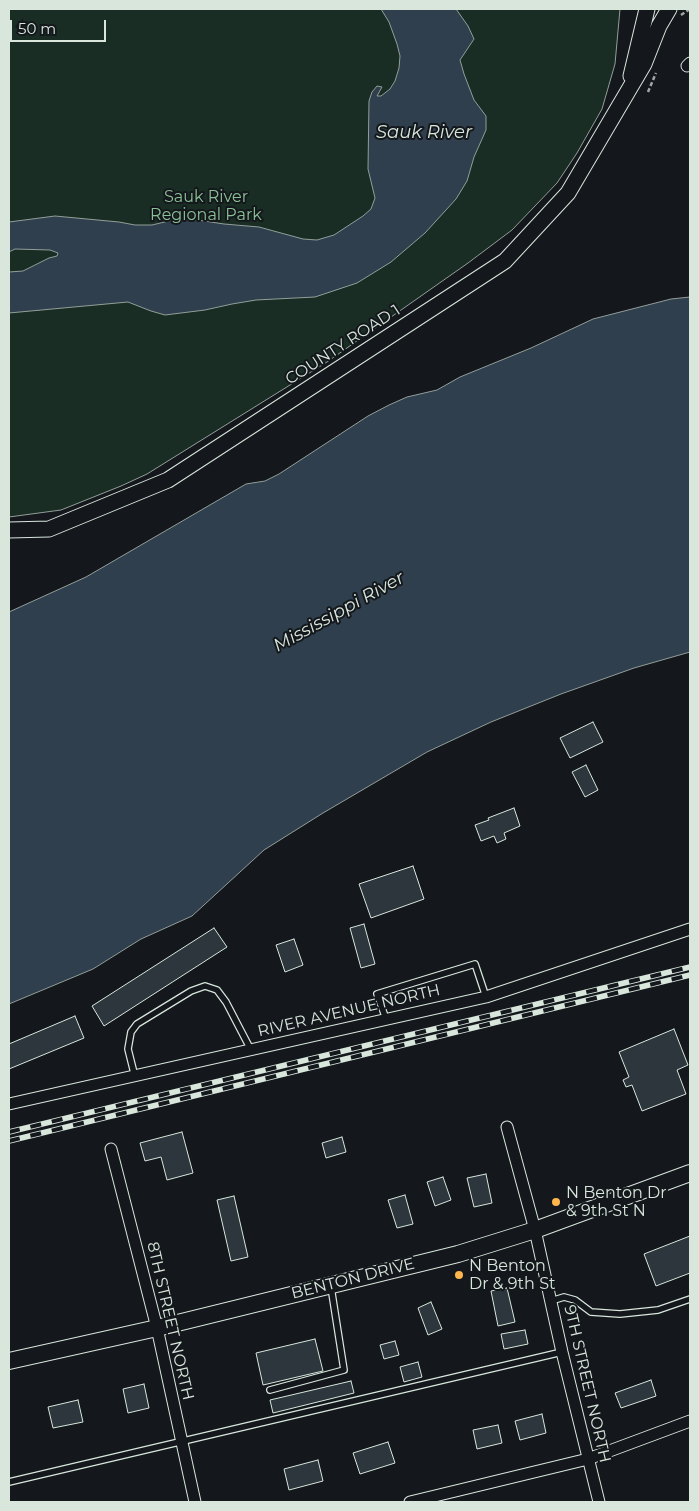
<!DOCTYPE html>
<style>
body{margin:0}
#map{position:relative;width:699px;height:1511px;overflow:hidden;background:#14181c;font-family:Montserrat,sans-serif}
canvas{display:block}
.frame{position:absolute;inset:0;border:10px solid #d8e6dc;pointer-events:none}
.scale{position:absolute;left:10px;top:20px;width:96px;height:22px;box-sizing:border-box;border:2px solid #d8e6dc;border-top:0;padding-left:6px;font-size:15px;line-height:18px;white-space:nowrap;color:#d8e6dc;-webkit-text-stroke:4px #14181c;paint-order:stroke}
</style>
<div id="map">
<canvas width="699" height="1511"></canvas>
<div class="frame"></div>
<div class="scale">50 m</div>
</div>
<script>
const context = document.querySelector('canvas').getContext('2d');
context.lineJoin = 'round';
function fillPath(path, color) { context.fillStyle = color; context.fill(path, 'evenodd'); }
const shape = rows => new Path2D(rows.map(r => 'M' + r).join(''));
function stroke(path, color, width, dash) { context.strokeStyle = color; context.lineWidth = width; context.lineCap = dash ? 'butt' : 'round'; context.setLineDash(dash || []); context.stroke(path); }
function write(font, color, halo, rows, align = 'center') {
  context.font = font + ' Montserrat,sans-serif'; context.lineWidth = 4; context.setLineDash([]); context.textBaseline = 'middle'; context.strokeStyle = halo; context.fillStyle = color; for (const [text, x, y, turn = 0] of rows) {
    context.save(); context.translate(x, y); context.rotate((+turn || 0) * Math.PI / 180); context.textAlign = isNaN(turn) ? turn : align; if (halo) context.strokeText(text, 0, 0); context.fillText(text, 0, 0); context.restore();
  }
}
const green = shape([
 [9,9,620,9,615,64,602,109,577,153,557,183,512,230,468,263,327,362,147,474,121,486,61,510,9,517,9,9]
]);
fillPath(green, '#1a2d24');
stroke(green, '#939e99', 1);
const water = shape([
 [381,9,456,9,468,26,474,39,460,60,464,74,474,100,486,116,486,130,474,157,467,181,456,199,425,233,391,262,357,283,315,297,256,300,232,304,205,310,165,315,151,311,128,302,9,313,9,272,23,271,49,258,57,256,58,253,50,250,15,249,9,252,9,222,55,216,119,222,135,225,152,225,177,219,191,219,224,224,259,227,303,239,317,240,334,235,363,216,371,209,375,198,368,169,369,101,372,92,377,86,382,87,377,96,381,96,390,89,395,81,399,68,400,56,397,44,389,22,381,9],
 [690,297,690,652,634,668,561,694,491,722,427,752,323,813,264,850,192,916,141,939,93,969,9,1004,9,612,86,577,246,484,265,481,279,474,368,416,389,405,407,397,437,390,460,377,531,348,593,319,671,299,690,297]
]);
fillPath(water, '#2f3f4d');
stroke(water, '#939e99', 1);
const building = shape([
 [593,722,603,742,570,758,560,738,593,722],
 [586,765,598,790,585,797,572,772,586,765],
 [514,808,520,826,504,833,506,839,497,843,494,836,481,841,475,825,489,820,488,818,514,808],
 [413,866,424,899,371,918,359,884,413,866],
 [364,924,375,964,361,968,350,928,364,924],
 [214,928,227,947,104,1026,92,1006,214,928],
 [294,939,303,965,285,972,276,945,294,939],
 [75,1016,84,1038,9,1069,9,1044,75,1016],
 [674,1029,688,1065,677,1070,686,1094,642,1111,632,1085,626,1087,623,1080,629,1077,619,1052,674,1029],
 [182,1132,193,1173,167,1180,161,1157,145,1161,140,1143,182,1132],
 [342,1137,346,1152,326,1158,322,1143,342,1137],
 [486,1174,492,1203,474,1207,467,1178,486,1174],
 [443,1177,451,1200,435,1206,427,1182,443,1177],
 [405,1195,413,1224,397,1228,388,1200,405,1195],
 [234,1196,248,1257,231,1261,217,1200,234,1196],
 [690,1236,690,1273,656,1286,644,1254,690,1236],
 [507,1288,515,1322,498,1326,491,1291,507,1288],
 [431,1302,442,1329,428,1335,418,1308,431,1302],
 [525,1330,528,1344,504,1349,501,1334,525,1330],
 [315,1339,323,1371,263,1385,256,1353,315,1339],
 [395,1341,399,1355,384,1359,380,1345,395,1341],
 [418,1362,422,1377,404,1382,400,1367,418,1362],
 [651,1380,656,1396,621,1408,615,1393,651,1380],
 [351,1381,354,1393,273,1413,270,1400,351,1381],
 [144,1384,149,1408,128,1413,123,1389,144,1384],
 [78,1400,83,1422,53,1428,48,1407,78,1400],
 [542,1414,546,1433,520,1440,515,1421,542,1414],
 [498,1425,502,1443,477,1449,473,1430,498,1425],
 [388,1442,395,1463,360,1474,353,1453,388,1442],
 [318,1460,323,1481,289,1490,284,1469,318,1460]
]);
fillPath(building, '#2c363c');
stroke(building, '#d8e6dc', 1);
const service = shape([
 [386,1019,377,994,475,964,486,997],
 [135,1077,128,1049,131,1032,137,1024,191,991,205,986,217,990,226,1002,251,1050],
 [551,1301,564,1297,575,1300,591,1312,620,1314,658,1310,690,1299],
 [270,1390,344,1370,331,1287],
 [9,1482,562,1352]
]);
const minor = shape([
 [687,66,690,63],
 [9,1104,486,997,690,929],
 [507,1127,535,1230,562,1352,599,1502],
 [111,1149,157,1328,195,1502],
 [410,1502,588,1459,690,1421]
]);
const tertiary = shape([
 [631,76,647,9],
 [9,530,49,529,168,480,505,261,568,193,644,64,659,26,669,9]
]);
const secondary = shape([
 [9,1361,157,1328,458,1254,535,1230,690,1173]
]);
stroke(service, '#d8e6dc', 8);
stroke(minor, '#d8e6dc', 13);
stroke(tertiary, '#d8e6dc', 17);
stroke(secondary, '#d8e6dc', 18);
stroke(shape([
 [681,15,690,9],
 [648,92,656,73]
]), '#9da8a2', 2.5, [4, 2.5]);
stroke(service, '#14181c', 5.5);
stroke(minor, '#14181c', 11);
stroke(tertiary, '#14181c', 15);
stroke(secondary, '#14181c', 16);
const rail = shape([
 [9,1132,690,967],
 [9,1141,690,975]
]);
stroke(rail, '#d8e6dc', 5.5);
stroke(rail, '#14181c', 4, [11]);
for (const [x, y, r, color] of [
 [556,1202,5,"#ffb74d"],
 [459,1275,5,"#ffb74d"]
]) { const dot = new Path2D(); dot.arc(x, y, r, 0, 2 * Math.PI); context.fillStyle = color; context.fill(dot); stroke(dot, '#14181c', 2); }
write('16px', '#8ac095', '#14181c', [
 ["Sauk River",206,197],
 ["Regional Park",206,215]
]);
write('16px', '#d8e6dc', '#14181c', [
 ["COUNTY ROAD 1",343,345,-33],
 ["RIVER AVENUE NORTH",349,1011,-13],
 ["BENTON DRIVE",353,1279,-14],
 ["8TH STREET NORTH",170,1321,77],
 ["9TH STREET NORTH",587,1384,77]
]);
write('16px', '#d8e6dc', '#14181c', [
 ["N Benton Dr",566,1193],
 ["& 9th St N",566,1211],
 ["N Benton",469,1266],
 ["Dr & 9th St",469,1284]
], 'left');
write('italic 18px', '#d8e6dc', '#14181c', [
 ["Sauk River",424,133],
 ["Mississippi River",339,612,-29]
]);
</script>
